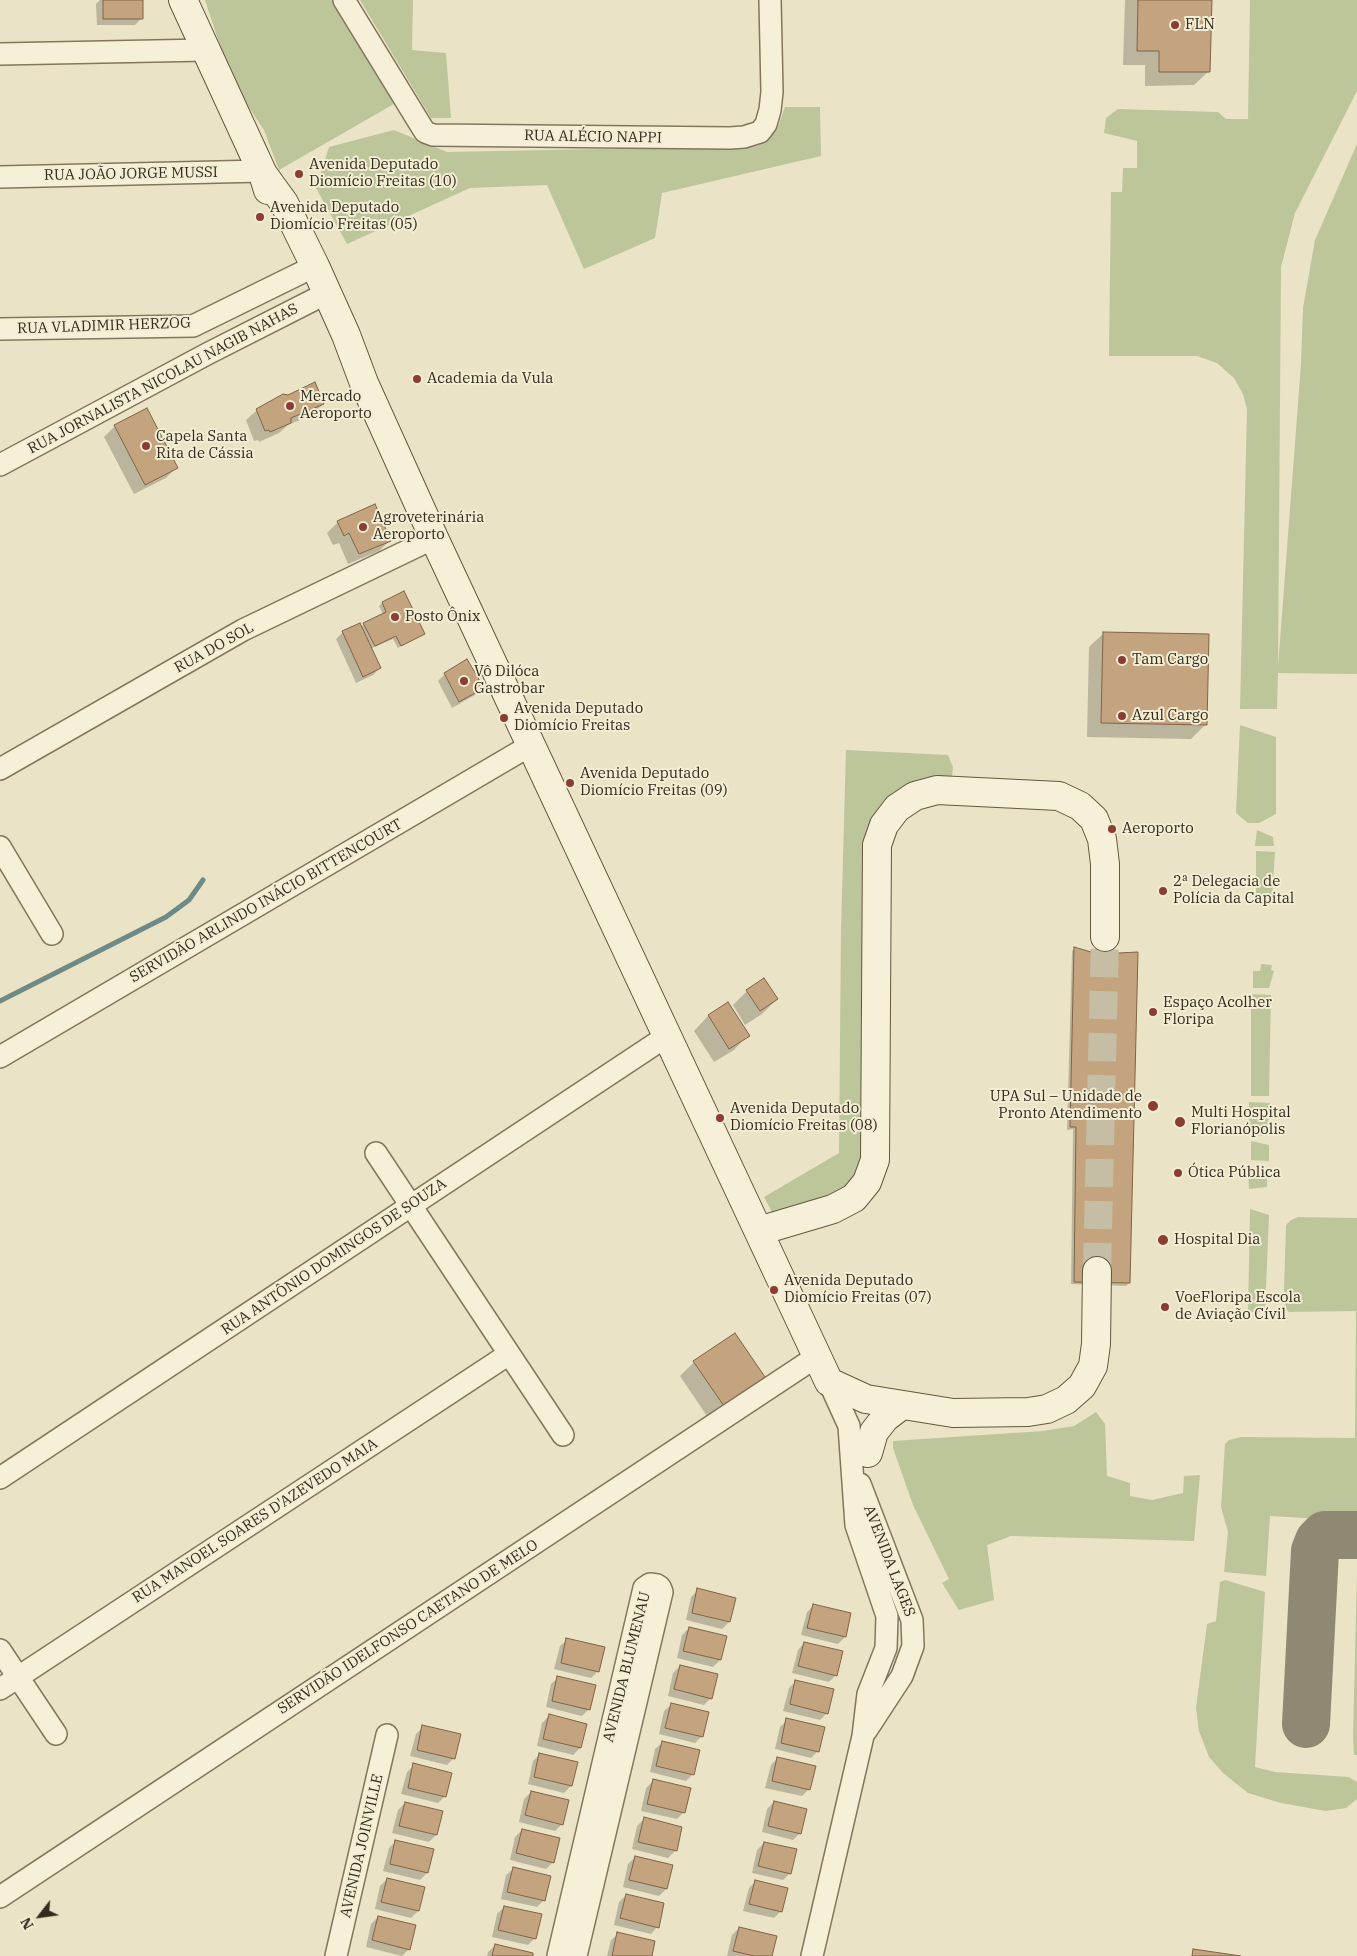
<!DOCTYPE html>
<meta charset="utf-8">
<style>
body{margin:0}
#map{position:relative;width:1357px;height:1956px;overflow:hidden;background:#eae3c5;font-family:"IBM Plex Serif",serif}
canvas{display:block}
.north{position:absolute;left:15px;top:1891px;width:50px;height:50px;-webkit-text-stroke:4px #f2edd3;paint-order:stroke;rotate:240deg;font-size:14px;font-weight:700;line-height:20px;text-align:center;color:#342c1f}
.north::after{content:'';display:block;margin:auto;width:18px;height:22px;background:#342c1f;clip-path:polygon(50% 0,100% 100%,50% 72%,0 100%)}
</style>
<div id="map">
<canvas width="1357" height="1956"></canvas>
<div class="north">N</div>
</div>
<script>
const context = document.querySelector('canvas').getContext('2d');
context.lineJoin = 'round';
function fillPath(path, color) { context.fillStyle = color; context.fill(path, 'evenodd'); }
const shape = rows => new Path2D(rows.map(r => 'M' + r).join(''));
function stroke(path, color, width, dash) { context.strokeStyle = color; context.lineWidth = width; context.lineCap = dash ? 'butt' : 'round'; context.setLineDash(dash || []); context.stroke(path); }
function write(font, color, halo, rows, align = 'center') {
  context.font = font + ' "IBM Plex Serif",serif'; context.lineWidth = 4; context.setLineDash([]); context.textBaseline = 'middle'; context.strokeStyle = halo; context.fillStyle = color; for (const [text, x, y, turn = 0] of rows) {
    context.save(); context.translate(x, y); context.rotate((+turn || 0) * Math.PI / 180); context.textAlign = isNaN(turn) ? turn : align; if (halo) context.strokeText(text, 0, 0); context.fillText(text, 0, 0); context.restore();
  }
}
fillPath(shape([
 [205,0,337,0,399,101,279,170,264,130,232,82],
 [360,0,413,0,412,50,446,53,451,118,431,118],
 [1250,0,1357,0,1357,91,1295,213,1281,267,1278,667,1301,364,1303,308,1315,240,1357,144,1357,674,1278,673,1277,709,1240,709,1247,409,1243,394,1234,378,1217,363,1197,356,1109,356,1111,192,1122,192,1123,168,1137,168,1137,141,1104,133,1106,118,1118,109,1218,112,1226,119,1248,119],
 [785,107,820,107,821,156,662,193,655,238,584,269,547,185,470,188,347,244,316,188,329,147,394,130,447,152,757,146,777,129],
 [1240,725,1276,737,1276,814,1259,823,1248,823,1236,813],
 [846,750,948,755,953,767,952,777,925,778,895,797,862,1157,855,1180,832,1197,788,1211,772,1212,764,1197,839,1153,841,930],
 [1257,830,1273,837,1274,846,1255,846],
 [1256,851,1275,852,1272,897,1256,895],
 [1261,964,1272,965,1271,970,1274,971,1269,988,1253,988,1253,971,1260,971],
 [1251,994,1271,995,1269,1096,1251,1096],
 [1249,1102,1270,1103,1267,1136,1253,1135,1252,1132,1249,1132],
 [1251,1141,1269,1145,1269,1161,1251,1160],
 [1248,1168,1267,1172,1267,1187,1249,1189],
 [1250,1209,1269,1215,1265,1312,1248,1312],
 [1298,1217,1357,1218,1357,1521,1270,1516,1266,1576,1224,1572,1228,1532,1221,1507,1225,1444,1229,1440,1241,1437,1355,1438,1356,1311,1289,1312,1286,1309,1284,1291,1286,1225,1291,1220],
 [1096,1412,1105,1424,1107,1476,1130,1483,1130,1496,1152,1500,1183,1493,1184,1476,1200,1475,1194,1541,1011,1536,987,1545,994,1600,959,1610,942,1583,949,1579,913,1505,893,1448,893,1441,1043,1431,1074,1426],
 [1357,1573,1357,1755,1354,1755,1353,1737],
 [1225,1580,1265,1592,1255,1767,1275,1772,1349,1777,1357,1782,1357,1799,1346,1808,1326,1811,1281,1803,1248,1793,1223,1773,1209,1757,1199,1731,1196,1708,1207,1624,1216,1621,1220,1582]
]), '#bcc69a');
fillPath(shape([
 [100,0,142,0,142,18,135,25,97,25,96,4],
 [1125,0,1211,0,1209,71,1194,85,1145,86,1145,65,1123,65],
 [323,404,312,415,288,425,279,433,259,442,258,440,254,441,246,420,257,410],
 [115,426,177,467,166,478,134,494,104,437],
 [338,522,390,540,379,551,348,564,339,543,333,545,327,533],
 [382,603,423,634,398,648,393,639,370,649,380,668,373,675,356,683,336,639,343,632,360,627,383,614,379,606],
 [1104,633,1205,725,1191,739,1087,737,1089,647],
 [467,661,482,688,475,695,452,708,438,681,445,674],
 [1075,948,1129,1283,1126,1286,1071,1284,1073,1129,1067,1130,1072,951],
 [747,991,777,999,762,1014,745,1025,733,1005],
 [728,1004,748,1035,734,1050,714,1062,694,1031,708,1016],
 [694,1362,766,1380,711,1422,680,1376],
 [698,1590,729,1622,722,1629,686,1620,691,1597],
 [814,1605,850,1614,845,1637,838,1644,801,1635,807,1612],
 [689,1628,720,1660,713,1667,677,1658,682,1635],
 [567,1640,598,1671,591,1678,554,1669,560,1646],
 [804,1643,836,1675,829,1682,792,1673,798,1650],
 [680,1666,711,1698,704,1705,668,1696,673,1673],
 [558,1678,589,1709,582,1716,546,1707,551,1684],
 [796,1681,827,1713,820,1720,783,1711,789,1688],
 [671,1705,702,1736,695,1743,659,1734,664,1711],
 [549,1716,580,1748,573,1755,537,1746,542,1723],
 [787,1720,818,1751,811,1758,775,1749,780,1727],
 [423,1727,454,1758,447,1765,410,1756,416,1734],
 [662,1743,693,1774,686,1781,650,1772,655,1749],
 [540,1754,571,1786,564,1793,528,1784,533,1761],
 [778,1758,809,1789,802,1796,765,1788,771,1765],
 [414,1765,445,1796,438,1803,401,1794,407,1772],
 [653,1781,684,1812,677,1819,641,1811,646,1788],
 [531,1792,562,1824,555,1831,519,1822,524,1799],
 [774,1802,800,1833,793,1840,762,1832,767,1809],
 [405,1803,436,1835,429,1842,392,1833,398,1810],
 [644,1819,675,1851,668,1858,632,1849,637,1826],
 [522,1830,553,1862,546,1869,510,1860,515,1837],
 [396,1841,427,1873,420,1880,383,1871,389,1848],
 [764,1843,790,1873,783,1880,752,1873,757,1850],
 [635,1857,666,1889,659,1896,623,1887,628,1864],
 [513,1869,544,1900,537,1907,501,1899,506,1875],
 [387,1879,424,1888,418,1911,411,1918,375,1909,380,1886],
 [756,1881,781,1911,774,1918,743,1911,749,1888],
 [626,1895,657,1927,651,1934,614,1925,619,1902],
 [504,1907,535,1938,528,1945,492,1937,497,1914],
 [378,1917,409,1949,402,1956,366,1947,371,1924],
 [739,1928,771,1956,727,1956,732,1935],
 [618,1934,651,1956,607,1956,611,1940],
 [495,1945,531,1956,487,1956,488,1952]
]), '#0003');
stroke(shape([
 [0,1001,166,917,189,900,203,880]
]), '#6e8a87', 5);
stroke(shape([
 [1306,1724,1315,1551,1319,1541,1325,1535,1357,1535]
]), '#8f8872', 48);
const building = shape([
 [103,0,143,0,143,19,103,19,103,0],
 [1138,0,1212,0,1210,72,1159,72,1159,51,1137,51,1138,0],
 [315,382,324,404,291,418,291,423,270,432,269,430,265,431,256,409,283,394,288,395,315,382],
 [147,408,178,468,145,485,114,425,147,408],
 [375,504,391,541,359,554,349,533,344,536,337,521,375,504],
 [404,591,425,634,401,646,396,636,375,646,363,623,386,612,382,602,404,591],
 [360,623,381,668,363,677,342,631,360,623],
 [1103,632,1209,634,1207,725,1101,723,1103,632],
 [467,659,484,688,459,702,444,673,467,659],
 [1074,947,1098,954,1138,952,1130,1283,1074,1282,1076,1127,1070,1127,1074,947],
 [764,978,778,999,760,1011,746,990,764,978],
 [728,1002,750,1036,729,1049,708,1015,728,1002],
 [735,1333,767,1380,726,1409,693,1361,735,1333],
 [697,1588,736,1598,730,1622,692,1613,697,1588],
 [813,1604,851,1613,846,1637,807,1628,813,1604],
 [689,1627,727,1636,721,1660,683,1651,689,1627],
 [566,1638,605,1647,599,1672,561,1663,566,1638],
 [804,1642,843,1651,837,1676,798,1666,804,1642],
 [680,1665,718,1674,712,1699,674,1689,680,1665],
 [557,1676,596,1685,590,1710,552,1701,557,1676],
 [795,1680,834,1689,828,1714,790,1704,795,1680],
 [671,1703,709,1712,703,1737,665,1728,671,1703],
 [549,1714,587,1724,581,1748,543,1739,549,1714],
 [786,1718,825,1727,819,1752,781,1743,786,1718],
 [422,1725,461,1734,455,1759,417,1750,422,1725],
 [662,1741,700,1750,694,1775,656,1766,662,1741],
 [539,1753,578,1762,572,1786,534,1777,539,1753],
 [777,1757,816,1766,810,1790,772,1781,777,1757],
 [413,1763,452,1773,446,1797,408,1788,413,1763],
 [653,1779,691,1788,685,1813,647,1804,653,1779],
 [531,1791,569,1800,563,1825,525,1815,531,1791],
 [774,1801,807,1809,801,1834,768,1826,774,1801],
 [405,1802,443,1811,437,1835,399,1826,405,1802],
 [644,1817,682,1827,677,1851,638,1842,644,1817],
 [522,1829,560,1838,554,1863,516,1853,522,1829],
 [395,1840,434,1849,428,1873,390,1864,395,1840],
 [764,1842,797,1849,791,1874,758,1866,764,1842],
 [635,1856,673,1865,667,1889,629,1880,635,1856],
 [513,1867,551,1876,545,1901,507,1892,513,1867],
 [387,1878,425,1887,419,1911,381,1902,387,1878],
 [755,1880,788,1888,782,1912,749,1904,755,1880],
 [626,1894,664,1903,659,1928,620,1918,626,1894],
 [504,1906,542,1914,536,1939,498,1930,504,1906],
 [378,1916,416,1925,410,1950,372,1940,378,1916],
 [739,1927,777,1936,772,1956,754,1956,733,1951,739,1927],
 [617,1932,655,1941,652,1956,612,1956,617,1932],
 [495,1944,533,1953,533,1956,492,1956,495,1944],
 [1193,1949,1241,1956,1192,1956,1193,1949]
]);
fillPath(building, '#c4a47e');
stroke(building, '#7f6345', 1);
stroke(shape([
 [1097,1271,1105,937]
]), '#c6bea4', 28, [28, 14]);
const street = shape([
 [344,0,420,124,425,132,433,135,730,138,744,137,760,132,766,124,770,110,772,92,770,0],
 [0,54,206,50],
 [0,177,262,171],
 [0,329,193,326,315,266],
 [0,465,207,354,327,293],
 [0,769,243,630,434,538],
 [0,847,52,934],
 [0,1057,531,745],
 [376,1153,563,1435],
 [0,1478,667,1036],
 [860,1484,912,1620,913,1646,902,1676,866,1731],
 [0,1650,56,1734],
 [0,1689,509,1354],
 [0,1897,816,1357],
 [336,1956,387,1735],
 [558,1956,644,1588,650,1584,657,1585,660,1587,662,1592,576,1956],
 [812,1956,863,1736,868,1694,886,1648,887,1616,856,1525,849,1426,829,1382]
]);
const secondary = shape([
 [183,0,263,174,268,190],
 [263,174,284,203,315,266,346,335,364,383,434,538,829,1382,866,1399,953,1413,1028,1412,1047,1409,1066,1400,1082,1386,1093,1366,1096,1344,1097,1271],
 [759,1231,833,1209,854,1198,867,1182,875,1160,877,845,884,825,897,808,915,796,937,790,1059,796,1080,806,1094,819,1102,839,1105,864,1105,937],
 [868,1453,874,1432,885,1418,902,1405]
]);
stroke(street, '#83765d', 24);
stroke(secondary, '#645740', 30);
stroke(street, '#f5f0d7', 21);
stroke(secondary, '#f5f0d7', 28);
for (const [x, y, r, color] of [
 [1175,25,5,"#8c3d32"],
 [299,174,5,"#8c3d32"],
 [260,217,5,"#8c3d32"],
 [417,379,5,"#8c3d32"],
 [290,406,5,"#8c3d32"],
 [146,446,5,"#8c3d32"],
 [363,527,5,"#8c3d32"],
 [395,617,5,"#8c3d32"],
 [1122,660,5,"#8c3d32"],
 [464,681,5,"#8c3d32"],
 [1122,716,5,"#8c3d32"],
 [504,718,5,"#8c3d32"],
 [570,783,5,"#8c3d32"],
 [1112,829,5,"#8c3d32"],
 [1163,891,5,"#8c3d32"],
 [1153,1012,5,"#8c3d32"],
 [1153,1106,6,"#8c3d32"],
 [720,1118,5,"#8c3d32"],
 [1180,1122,6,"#8c3d32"],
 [1178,1173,5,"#8c3d32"],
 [1163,1240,6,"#8c3d32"],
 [774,1290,5,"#8c3d32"],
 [1165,1307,5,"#8c3d32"]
]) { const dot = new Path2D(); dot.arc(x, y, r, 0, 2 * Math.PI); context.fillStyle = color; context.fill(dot); stroke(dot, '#f2edd3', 2); }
write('15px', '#342c1f', '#f2edd3', [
 ["FLN",1185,25],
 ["Avenida Deputado",309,165],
 ["Diomício Freitas (10)",309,182],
 ["Avenida Deputado",270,208],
 ["Diomício Freitas (05)",270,225],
 ["Academia da Vula",427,379],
 ["Mercado",300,397],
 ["Aeroporto",300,414],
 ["Capela Santa",156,437],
 ["Rita de Cássia",156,454],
 ["Agroveterinária",373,518],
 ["Aeroporto",373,535],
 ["Posto Ônix",405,617],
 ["Tam Cargo",1132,660],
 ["Vô Dilóca",474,672],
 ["Gastrobar",474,689],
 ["Avenida Deputado",514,709],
 ["Diomício Freitas",514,726],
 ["Azul Cargo",1132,716],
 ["Avenida Deputado",580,774],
 ["Diomício Freitas (09)",580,791],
 ["Aeroporto",1122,829],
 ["2ª Delegacia de",1173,882],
 ["Polícia da Capital",1173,899],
 ["Espaço Acolher",1163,1003],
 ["Floripa",1163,1020],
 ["UPA Sul – Unidade de",1142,1097,"right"],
 ["Pronto Atendimento",1142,1114,"right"],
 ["Avenida Deputado",730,1109],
 ["Diomício Freitas (08)",730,1126],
 ["Multi Hospital",1191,1113],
 ["Florianópolis",1191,1130],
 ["Ótica Pública",1188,1173],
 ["Hospital Dia",1174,1240],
 ["Avenida Deputado",784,1281],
 ["Diomício Freitas (07)",784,1298],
 ["VoeFloripa Escola",1175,1298],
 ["de Aviação Cívil",1175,1315]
], 'left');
write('15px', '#342c1f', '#f2edd3', [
 ["RUA ALÉCIO NAPPI",593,137,1],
 ["RUA JOÃO JORGE MUSSI",131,174,-1],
 ["RUA VLADIMIR HERZOG",104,326,-2],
 ["RUA JORNALISTA NICOLAU NAGIB NAHAS",163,379,-28],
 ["RUA DO SOL",214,648,-29],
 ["SERVIDÃO ARLINDO INÁCIO BITTENCOURT",266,901,-30],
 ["RUA ANTÔNIO DOMINGOS DE SOUZA",334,1257,-34],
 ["RUA MANOEL SOARES D'AZEVEDO MAIA",255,1521,-33],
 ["AVENIDA LAGES",889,1561,69],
 ["SERVIDÃO IDELFONSO CAETANO DE MELO",408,1627,-33],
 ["AVENIDA BLUMENAU",627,1667,-76],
 ["AVENIDA JOINVILLE",362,1846,-77]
]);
</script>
